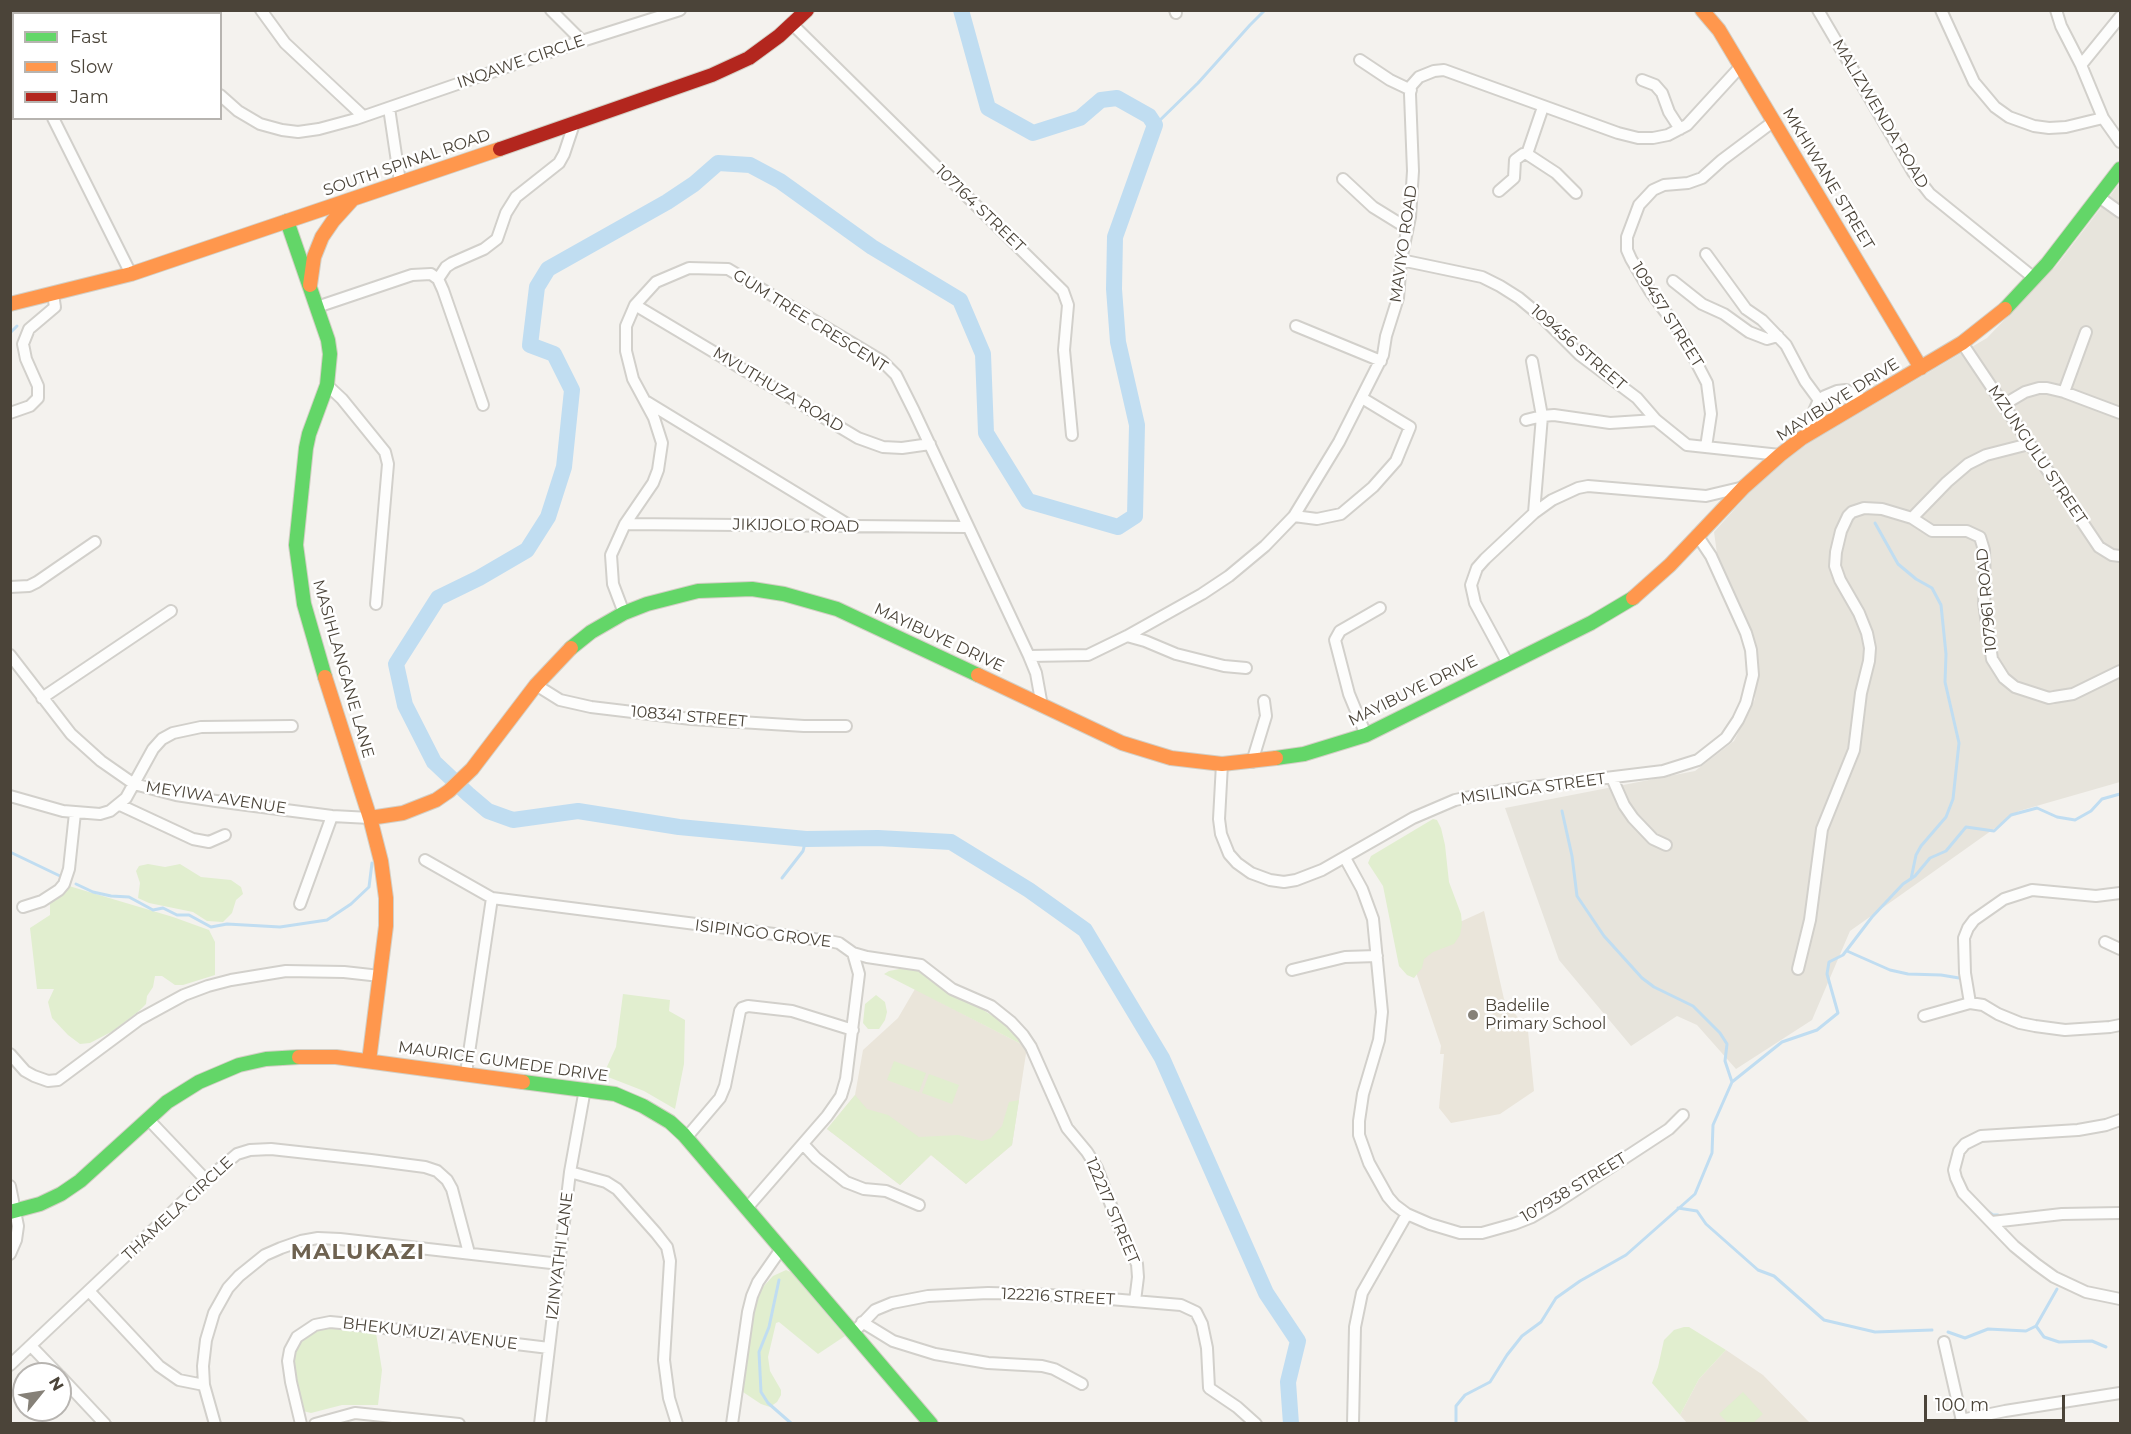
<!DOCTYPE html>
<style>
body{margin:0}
#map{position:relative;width:2131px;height:1434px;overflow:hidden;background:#f4f2ee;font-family:Montserrat,sans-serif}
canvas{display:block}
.frame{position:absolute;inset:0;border:12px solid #4b4439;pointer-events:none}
.legend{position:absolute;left:12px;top:12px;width:210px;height:108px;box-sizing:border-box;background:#fff;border:2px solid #b7b4b0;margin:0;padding:8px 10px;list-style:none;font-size:18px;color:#4b4439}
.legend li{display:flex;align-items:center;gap:12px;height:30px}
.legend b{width:30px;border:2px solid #b7b4b0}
.north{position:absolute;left:12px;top:1362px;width:60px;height:60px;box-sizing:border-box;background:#fff;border:2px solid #b7b4b0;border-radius:50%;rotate:60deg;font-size:16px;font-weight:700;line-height:24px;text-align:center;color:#4b4439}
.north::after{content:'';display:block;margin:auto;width:21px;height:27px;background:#868178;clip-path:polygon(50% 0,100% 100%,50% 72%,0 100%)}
.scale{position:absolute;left:1924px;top:1395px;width:141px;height:27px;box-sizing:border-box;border:3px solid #4b4439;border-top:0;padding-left:8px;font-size:18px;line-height:21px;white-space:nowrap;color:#4b4439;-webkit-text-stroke:4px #fff;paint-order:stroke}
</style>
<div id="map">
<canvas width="2131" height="1434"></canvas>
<div class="frame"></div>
<ul class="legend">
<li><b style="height:8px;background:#63d668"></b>Fast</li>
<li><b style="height:8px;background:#ff974d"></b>Slow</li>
<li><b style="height:8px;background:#b3261e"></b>Jam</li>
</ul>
<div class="north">N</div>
<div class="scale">100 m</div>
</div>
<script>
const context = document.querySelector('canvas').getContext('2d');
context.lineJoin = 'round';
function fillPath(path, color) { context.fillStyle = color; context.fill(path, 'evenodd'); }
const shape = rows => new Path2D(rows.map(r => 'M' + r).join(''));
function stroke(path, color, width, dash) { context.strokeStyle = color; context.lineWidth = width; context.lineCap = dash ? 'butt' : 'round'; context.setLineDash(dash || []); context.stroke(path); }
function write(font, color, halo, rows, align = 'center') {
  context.font = font + ' Montserrat,sans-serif'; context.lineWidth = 5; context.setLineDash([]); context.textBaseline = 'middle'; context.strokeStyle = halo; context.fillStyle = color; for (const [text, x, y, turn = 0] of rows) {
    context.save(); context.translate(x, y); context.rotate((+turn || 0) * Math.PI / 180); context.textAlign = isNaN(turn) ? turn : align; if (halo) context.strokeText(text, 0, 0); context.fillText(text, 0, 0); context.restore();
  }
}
fillPath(shape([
 [2120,183,2120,782,2019,811,1850,931,1812,1020,1736,1069,1697,1025,1677,1016,1631,1046,1559,960,1505,808,1695,771,1734,741,1755,699,1757,650,1718,561,1714,532,1759,482,1801,448,1987,338,2057,265]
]), '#e7e4dc');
fillPath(shape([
 [1484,911,1504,999,1528,1031,1534,1091,1500,1114,1451,1123,1439,1108,1444,1054,1440,1054,1441,1046,1407,946],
 [915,989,1027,1047,1012,1145,966,1184,931,1155,900,1185,827,1129,855,1095,863,1050,898,1018],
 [1726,1350,1763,1375,1810,1423,1687,1423,1680,1415,1699,1379]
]), '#eae5da');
fillPath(shape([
 [1433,819,1437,820,1441,828,1445,845,1449,882,1461,914,1462,924,1460,935,1454,944,1433,952,1424,959,1422,968,1414,978,1407,975,1399,966,1383,886,1368,863,1371,856],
 [148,864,165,867,180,864,201,877,231,880,241,887,243,894,236,900,232,913,223,922,207,921,193,912,149,903,138,898,140,883,136,871,139,866],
 [69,886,173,917,209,930,215,942,215,975,183,985,175,985,162,976,155,976,153,987,147,996,146,1004,139,1011,113,1031,90,1043,80,1044,68,1035,52,1018,48,1002,54,989,37,989,30,928,50,915,50,901],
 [915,966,991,1015,1003,1020,1027,1047,884,974,889,971],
 [623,994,670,1000,669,1011,685,1020,684,1064,675,1109,644,1091,608,1077,605,1071,616,1047],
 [876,995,885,1002,887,1012,885,1020,879,1029,868,1029,863,1023,865,1004],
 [894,1061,926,1073,919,1092,887,1080],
 [929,1074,959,1085,952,1104,922,1093],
 [855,1095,867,1109,888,1115,919,1137,958,1135,982,1141,991,1138,1002,1126,1009,1102,1019,1100,1012,1145,966,1184,931,1155,900,1185,827,1129],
 [786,1270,791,1272,845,1336,818,1354,779,1322,776,1323,768,1357,770,1371,781,1390,781,1395,777,1402,770,1407,761,1404,743,1392,749,1335,754,1305,761,1289,773,1276],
 [1684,1327,1689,1327,1726,1350,1699,1379,1680,1415,1652,1383,1658,1367,1664,1340,1674,1330],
 [325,1328,345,1328,376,1333,382,1370,378,1405,342,1405,311,1413,303,1411,294,1369,294,1355,299,1344,307,1335],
 [1743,1392,1763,1414,1753,1423,1728,1423,1719,1414]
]), '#e1eecf');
stroke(shape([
 [1155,125,1198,83,1250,25,1265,10],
 [10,333,17,326],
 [1875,523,1898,564,1916,579,1932,588,1941,605,1946,654,1945,682,1959,743,1953,799,1946,817,1921,846,1916,855,1911,879],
 [1562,811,1572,856,1577,896,1604,936,1642,978,1654,987,1693,1006,1720,1033,1727,1044,1725,1061,1732,1082],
 [10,852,60,876],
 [782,878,803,851,806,839],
 [76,884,93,892,111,896,129,897,153,910,163,908,177,915,189,915,211,927,227,924,280,927,327,920,351,904,369,887,372,863],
 [1847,951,1890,970,1908,974,1941,975,1959,978],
 [2082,1134,2102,1131],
 [1678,1208,1697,1211,1706,1224,1758,1270,1774,1276,1824,1320,1875,1332,1932,1330],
 [1986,1210,1993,1215,1998,1215],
 [779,1280,769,1327,759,1352,761,1392,768,1403,792,1424],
 [2036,1326,2044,1337,2059,1342,2092,1341,2106,1347],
 [1948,1332,1965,1338,1988,1329,2026,1331,2036,1326,2057,1289],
 [1456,1424,1456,1406,1465,1395,1490,1382,1507,1355,1522,1336,1541,1322,1556,1298,1580,1281,1626,1255,1695,1194,1712,1153,1713,1125,1732,1082,1782,1042,1817,1030,1838,1013,1827,974,1829,962,1843,955,1872,917,1903,884,1915,876,1930,858,1946,851,1966,827,1994,831,2011,815,2037,808,2057,817,2075,820,2091,811,2102,799,2120,794]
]), '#c0ddf1', 3);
stroke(shape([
 [961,10,988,108,1033,133,1080,118,1101,100,1117,98,1149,116,1155,125,1115,237,1114,289,1118,342,1137,425,1135,516,1118,527,1028,501,986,433,983,354,960,300,872,247,780,181,750,165,718,163,694,184,667,202,548,269,537,287,530,345,554,354,572,390,564,467,548,517,527,550,479,578,438,598,396,664,405,705,434,762,468,794,488,811,513,820,578,811,679,827,806,839,878,838,951,842,1029,890,1085,930,1162,1058,1266,1293,1298,1341,1288,1382,1291,1424]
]), '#c0ddf1', 16);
const street = shape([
 [179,10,180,14],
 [261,10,285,43,363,116],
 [551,10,582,41],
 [1175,10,1176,13],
 [1818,10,1913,172,1930,194,2034,278],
 [1941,10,1974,82,1995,107,2009,117,2034,126,2049,128,2066,127,2103,118],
 [2056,10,2061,26,2081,65,2103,118,2120,142],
 [792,24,1063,291,1068,305,1064,350,1072,435],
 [1360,60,1390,80,1411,90],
 [2081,65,2120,17],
 [1642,80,1655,85,1662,93,1669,112,1680,129],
 [10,89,14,90],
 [220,95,238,111,260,124,282,130,298,132,319,129,356,119,582,41,680,10],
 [389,108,400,182],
 [53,118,131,274],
 [1527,154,1556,173,1576,193],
 [1343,179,1373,207,1407,228],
 [1499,191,1514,178,1515,160,1523,154,1527,154,1543,107],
 [2099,197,2120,212],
 [1706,254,1746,309,1762,320,1786,345,1805,381,1819,400],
 [1401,260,1482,277,1500,286,1519,298,1543,318,1580,355,1637,398,1656,420,1687,445,1780,455],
 [438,279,446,267,452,263,484,249,497,239,506,213,516,197,559,163,564,154,574,124],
 [1673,281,1702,304,1724,314,1749,332,1767,339,1778,336],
 [635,305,858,438,883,447,902,448,930,444],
 [317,307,412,275,431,274,438,279,443,290,483,405],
 [1296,326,1381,361],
 [1962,343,2099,547,2112,555,2120,556],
 [1532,361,1542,416,1534,513],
 [327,385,342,399,385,452,388,464,376,604],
 [2064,392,2086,332],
 [647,402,852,527],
 [2003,405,2025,392,2039,388,2047,388,2064,392,2120,413],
 [10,413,30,406,38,398,38,386,26,359,23,344,29,329,55,307,53,294],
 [1526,420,1542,416,1554,415,1610,423,1656,420],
 [1810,434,1814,411,1819,400,1825,396,1837,391,1846,390,1866,401],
 [1706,447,1711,414,1707,383,1681,333,1650,291,1631,259,1627,250,1627,237,1639,205,1653,190,1664,185,1688,183,1702,178,1722,160,1774,121],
 [1294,516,1317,519,1341,514,1373,487,1396,461,1410,427,1362,398],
 [1912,518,1947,482,1968,464,1986,455,2029,444],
 [625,524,967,527],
 [10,587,29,586,37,582,95,542],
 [624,613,613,584,611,555,625,524,653,483,658,470,662,443,654,418,633,379,626,351,626,326,635,305,656,282,689,268,728,269,882,361,896,375,914,411,1029,656,1036,673,1042,706],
 [1127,636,1145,641,1176,654,1224,666,1246,668],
 [10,655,71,734,101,761,134,784,176,795,216,801,332,816,370,818],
 [1029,656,1088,655,1127,636,1202,594,1229,576,1265,546,1294,516,1339,442,1383,355,1386,336,1398,298,1401,260,1410,217,1413,171,1410,94,1411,86,1419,77,1434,71,1444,70,1618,133,1638,138,1653,138,1668,135,1687,125,1741,66],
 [1508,664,1475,603,1471,585,1477,568,1485,559,1534,513,1552,500,1578,488,1588,486,1706,496,1744,487],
 [536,685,560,700,591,707,691,719,804,726,846,726],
 [42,698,171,611],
 [1366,735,1349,694,1335,640,1340,631,1380,608],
 [1252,762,1266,716,1264,701],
 [1222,764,1219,819,1221,834,1229,854,1237,863,1251,873,1270,880,1284,882,1296,880,1322,870,1413,818,1455,800,1499,791,1663,771,1698,760,1726,738,1738,720,1746,703,1753,675,1751,650,1746,633,1711,556,1697,535],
 [1612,778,1624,805,1633,818,1653,839,1666,845],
 [10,796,63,811,100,814,110,811,126,798,153,749,162,739,173,733,201,727,292,726],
 [120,805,193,839,209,842,225,835],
 [1345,858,1362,889,1373,919,1382,1012,1379,1040,1363,1094,1359,1121,1359,1135,1369,1163,1388,1197,1395,1205,1407,1214,1430,1224,1460,1233,1482,1233,1514,1224,1532,1217,1556,1203,1669,1129,1683,1115],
 [425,860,492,898,829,941,839,943,853,953,859,974,846,1079,841,1096,827,1116,747,1208],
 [300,904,332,816],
 [23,907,42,901,59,890,64,884,69,869,75,813],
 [2105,942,2120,949],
 [853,953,867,957,921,965,952,989,991,1006,1011,1022,1023,1035,1031,1047,1067,1128,1087,1152,1097,1168,1120,1229,1137,1264,1138,1277,1135,1301],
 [1798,969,1810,920,1822,829,1854,750,1861,693,1869,661,1870,648,1867,633,1859,613,1840,580,1835,566,1836,552,1841,531,1848,516,1852,512,1864,508,1882,509,1912,518,1932,531,1967,531,1980,537,1984,550,1985,587,1984,603,1992,659,2004,678,2015,687,2049,698,2054,697,2073,694,2120,671],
 [1292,970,1345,957,1377,956],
 [1970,1003,1983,1005,1998,1014,2020,1023,2035,1026,2065,1030,2110,1027,2120,1025],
 [1924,1016,1970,1003,1965,973,1964,938,1968,928,1974,920,2004,899,2032,890,2096,896,2120,893],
 [10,1054,25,1071,34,1076,48,1081,58,1080,140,1019,184,995,208,986,231,980,286,971,344,972,380,976],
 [466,1073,492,898],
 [148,1119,206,1180],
 [2120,1120,2106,1125,2078,1130,1981,1136,1965,1144,1959,1151,1954,1170,1956,1178,1963,1193,2014,1246,2036,1264,2054,1277,2086,1292,2120,1299],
 [686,1138,720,1098,725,1086,740,1011,742,1008,748,1006,792,1011,853,1030],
 [803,1144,816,1158,846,1182,864,1189,886,1191,919,1205],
 [570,1172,606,1182,617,1189,656,1233,667,1247,670,1261,664,1360,669,1398,677,1424],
 [10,1186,18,1226,16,1240,10,1254],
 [1992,1222,2062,1214,2120,1213],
 [89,1291,159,1366,179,1380,204,1385],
 [862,1322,893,1341,935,1354,988,1363,1042,1366,1054,1369,1082,1384],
 [853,1333,875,1310,892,1303,928,1296,988,1293,1029,1294,1086,1297,1181,1305,1196,1312,1202,1324,1207,1348,1209,1388,1237,1407,1256,1424],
 [1944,1342,1962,1421],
 [31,1346,58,1374],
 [10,1365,206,1180,237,1154,250,1150,271,1149,371,1160,425,1167,437,1171,447,1180,452,1189,469,1253],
 [60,1376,105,1424],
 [215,1424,204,1385,203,1366,206,1340,214,1313,228,1288,239,1276,265,1255,281,1248,301,1241,318,1238,340,1239,560,1264],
 [301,1424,291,1382,288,1361,290,1350,297,1337,315,1325,330,1322,351,1324,549,1348],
 [315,1424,355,1413,459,1424],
 [540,1424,570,1172,585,1089],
 [732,1424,748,1312,752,1296,758,1282,781,1249],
 [1353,1424,1355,1327,1362,1293,1407,1214],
 [1958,1424,1966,1419,2005,1411,2120,1393]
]);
const fast = shape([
 [287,221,328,340,330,354,327,385,309,434,306,448,296,545,304,604,325,677],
 [2005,309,2047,264,2120,169],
 [571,648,591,632,624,613,647,604,698,591,752,589,784,594,837,609,978,675],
 [1276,758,1304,754,1366,735,1591,623,1633,598],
 [523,1082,615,1094,643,1106,670,1122,684,1135,931,1424],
 [10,1212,40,1204,61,1194,80,1181,167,1102,199,1082,239,1065,266,1059,299,1057]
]);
const slow = shape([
 [1702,10,1719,30,1921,368],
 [310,285,314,257,322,237,333,221,352,200],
 [10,304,131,274,500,149],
 [1633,598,1670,565,1744,487,1780,455,1802,438,1962,343,2005,309],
 [978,675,1122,743,1171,758,1222,764,1276,758],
 [325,677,370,818,381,861,386,898,386,926,369,1061],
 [370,818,403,813,436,800,449,791,472,769,536,685,571,648],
 [299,1057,336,1057,523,1082]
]);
const jam = shape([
 [500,149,712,75,749,58,779,36,807,10]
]);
stroke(street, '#d2d0cb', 14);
stroke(fast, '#d3cfc5', 16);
stroke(slow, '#d3cfc5', 16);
stroke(jam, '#d3cfc5', 16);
stroke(street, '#fdfdfc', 10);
stroke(fast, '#63d668', 14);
stroke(slow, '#ff974d', 14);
stroke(jam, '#b3261e', 14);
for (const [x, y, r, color] of [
 [1473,1015,6,"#868178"]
]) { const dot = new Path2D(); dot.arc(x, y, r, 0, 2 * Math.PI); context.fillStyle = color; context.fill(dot); stroke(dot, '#fff', 2); }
write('16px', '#4b4439', '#fff', [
 ["INQAWE CIRCLE",521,62,-19],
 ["MALIZWENDA ROAD",1880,114,59],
 ["SOUTH SPINAL ROAD",407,163,-19],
 ["MKHIWANE STREET",1828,179,59],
 ["107164 STREET",980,209,44],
 ["MAVIYO ROAD",1404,244,-82],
 ["109457 STREET",1667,315,58],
 ["GUM TREE CRESCENT",810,321,32],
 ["109456 STREET",1578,348,41],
 ["MVUTHUZA ROAD",778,390,31],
 ["MAYIBUYE DRIVE",1838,400,-32],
 ["MZUNGULU STREET",2037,455,56],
 ["JIKIJOLO ROAD",796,526,1],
 ["107961 ROAD",1987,600,-95],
 ["MAYIBUYE DRIVE",939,638,25],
 ["MASIHLANGANE LANE",343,669,74],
 ["MAYIBUYE DRIVE",1413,691,-26],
 ["108341 STREET",689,717,5],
 ["MSILINGA STREET",1533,789,-8],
 ["MEYIWA AVENUE",216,798,9],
 ["ISIPINGO GROVE",763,934,7],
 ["MAURICE GUMEDE DRIVE",503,1062,8],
 ["107938 STREET",1574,1188,-31],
 ["THAMELA CIRCLE",178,1209,-43],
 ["122217 STREET",1112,1211,67],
 ["IZINYATHI LANE",560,1256,-83],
 ["122216 STREET",1058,1297,3],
 ["BHEKUMUZI AVENUE",430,1334,7]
]);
write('16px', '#4b4439', '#fff', [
 ["Badelile",1485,1006],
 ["Primary School",1485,1024]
], 'left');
context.letterSpacing = '1.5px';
write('bold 22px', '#6e6250', '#fff', [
 ["MALUKAZI",358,1253]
]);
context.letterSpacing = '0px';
</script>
